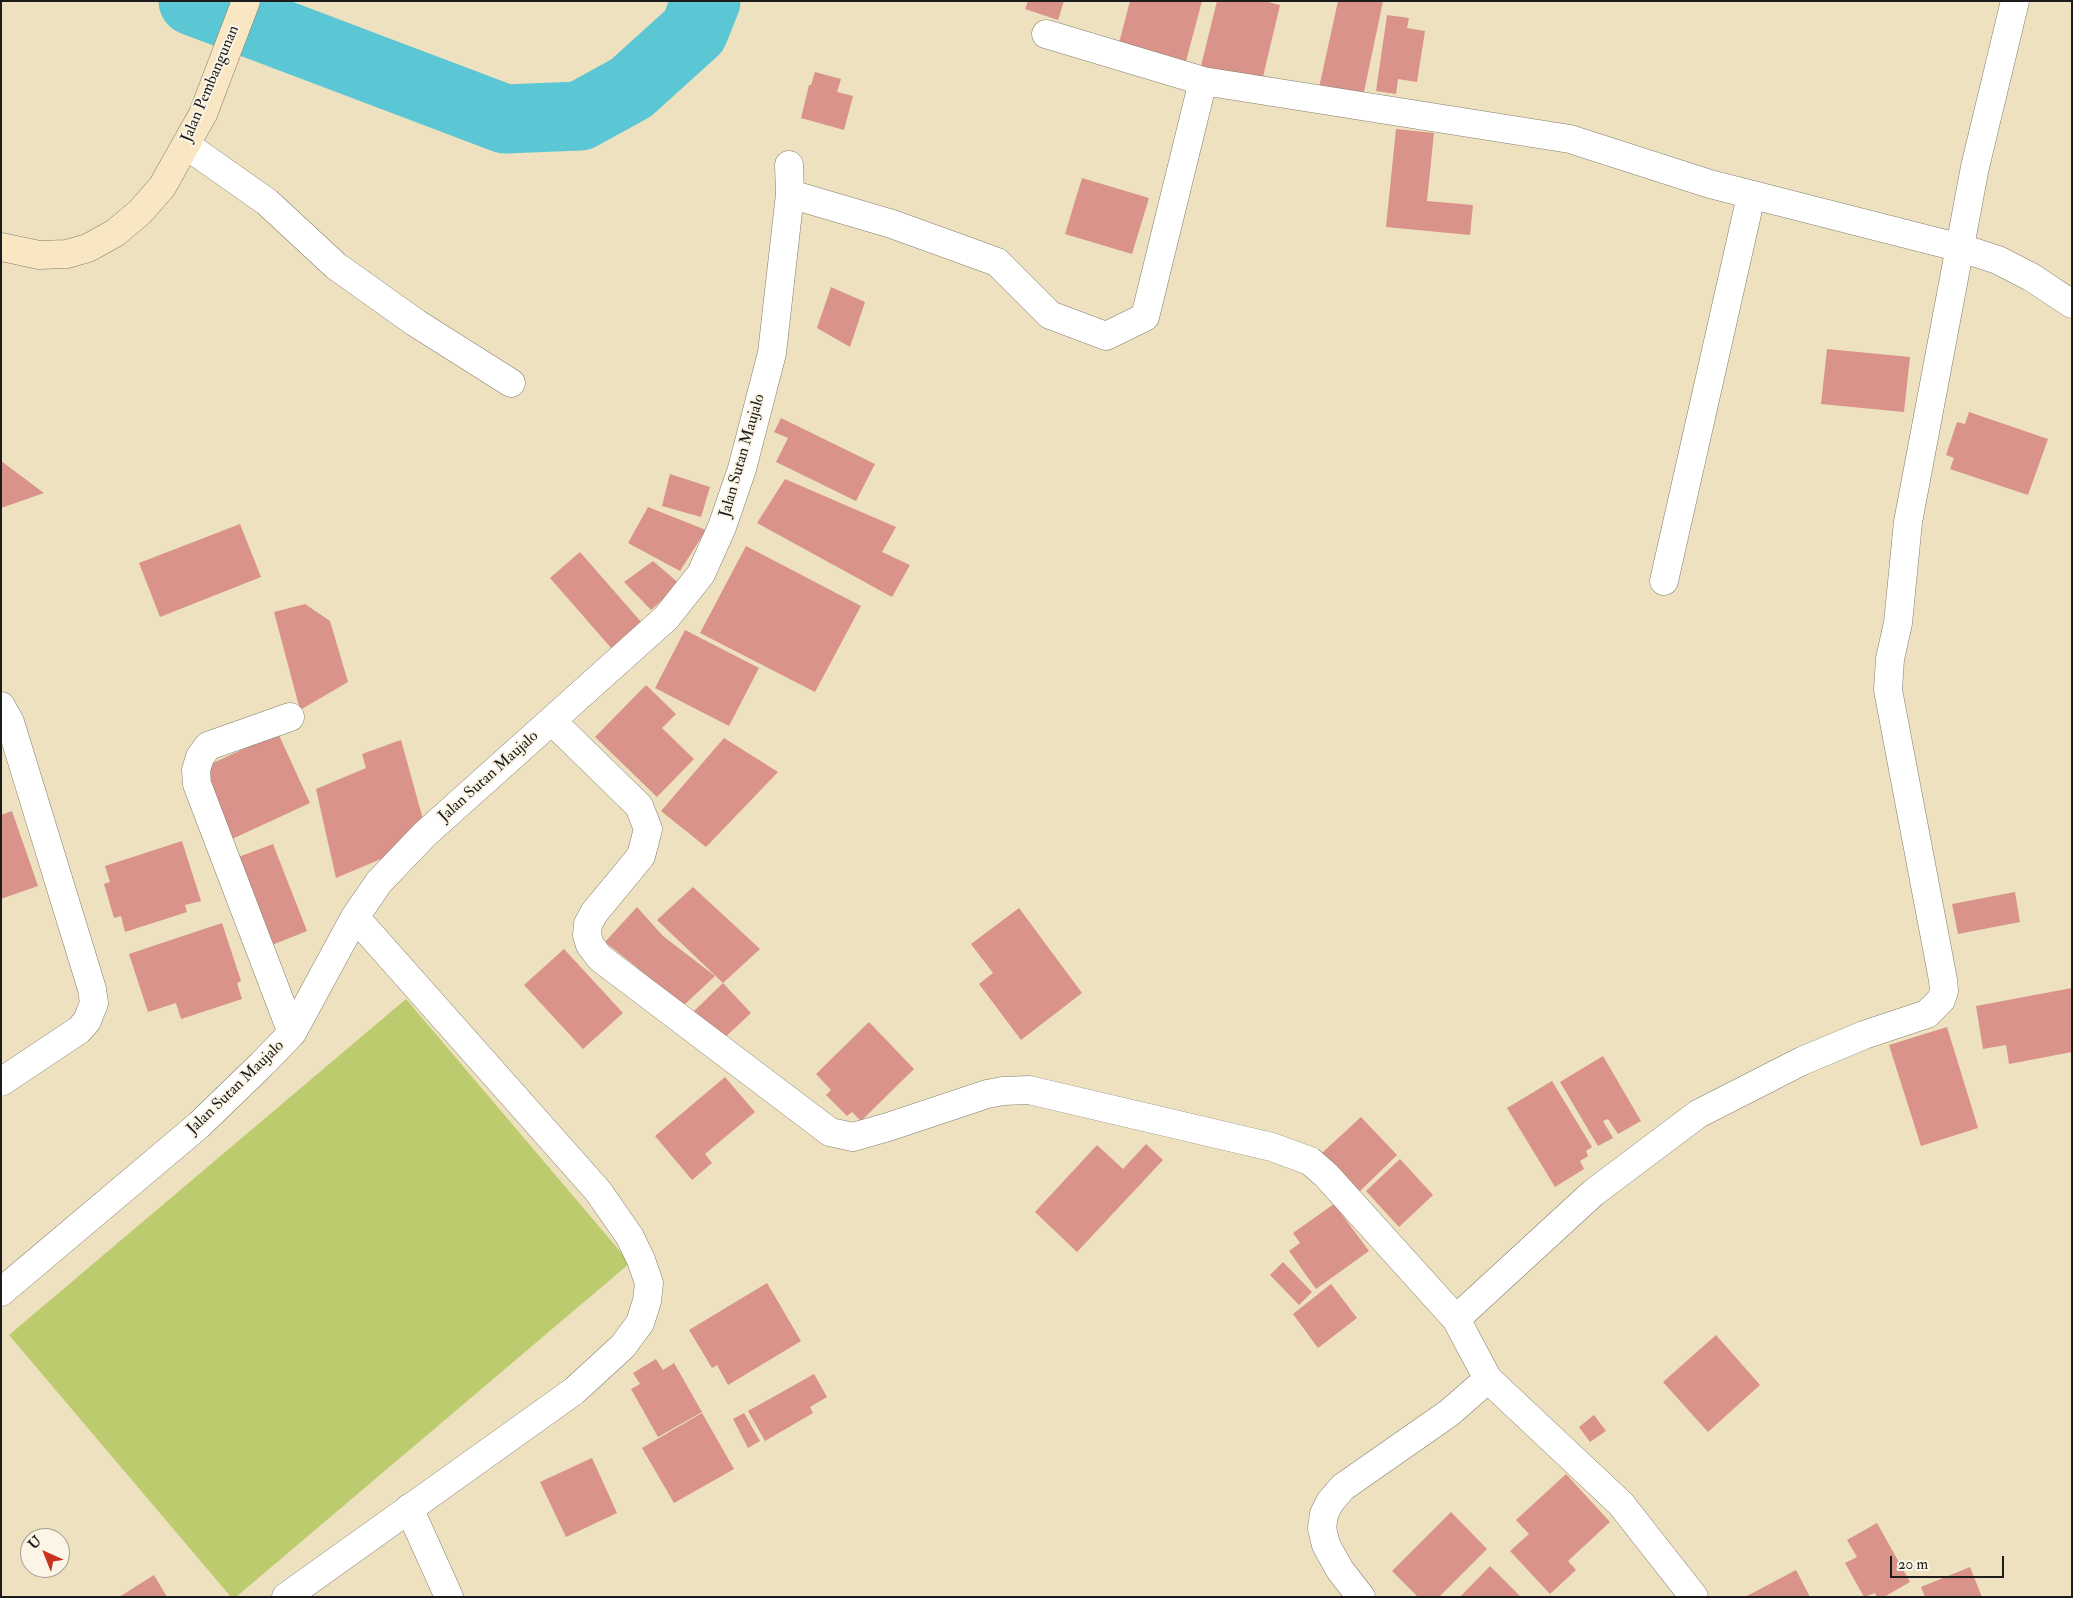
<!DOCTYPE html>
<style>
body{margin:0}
#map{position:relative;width:2073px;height:1598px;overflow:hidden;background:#ede1bf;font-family:"IM FELL Double Pica",serif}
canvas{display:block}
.frame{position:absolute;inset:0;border:2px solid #1c1c1c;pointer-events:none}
.north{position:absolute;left:20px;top:1528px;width:50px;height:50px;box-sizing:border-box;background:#fcf5e5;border:1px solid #a29e95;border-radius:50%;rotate:316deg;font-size:14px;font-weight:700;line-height:20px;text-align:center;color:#1c1c1c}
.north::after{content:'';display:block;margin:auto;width:18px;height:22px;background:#c8321e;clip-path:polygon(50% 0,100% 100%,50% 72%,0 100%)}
.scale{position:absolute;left:1890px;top:1556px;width:114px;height:22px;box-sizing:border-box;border:2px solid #1c1c1c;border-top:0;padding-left:6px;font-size:15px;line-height:18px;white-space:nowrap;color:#1c1c1c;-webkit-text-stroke:4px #fcf5e5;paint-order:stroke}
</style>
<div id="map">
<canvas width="2073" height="1598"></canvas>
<div class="frame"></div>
<div class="north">U</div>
<div class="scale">20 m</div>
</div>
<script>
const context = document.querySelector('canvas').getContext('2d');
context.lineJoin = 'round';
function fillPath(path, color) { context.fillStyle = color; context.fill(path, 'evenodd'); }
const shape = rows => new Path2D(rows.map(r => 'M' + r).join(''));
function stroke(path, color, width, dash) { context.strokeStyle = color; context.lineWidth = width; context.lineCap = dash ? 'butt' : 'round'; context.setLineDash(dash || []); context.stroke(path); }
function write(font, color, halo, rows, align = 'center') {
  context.font = font + ' "IM FELL Double Pica",serif'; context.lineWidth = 4; context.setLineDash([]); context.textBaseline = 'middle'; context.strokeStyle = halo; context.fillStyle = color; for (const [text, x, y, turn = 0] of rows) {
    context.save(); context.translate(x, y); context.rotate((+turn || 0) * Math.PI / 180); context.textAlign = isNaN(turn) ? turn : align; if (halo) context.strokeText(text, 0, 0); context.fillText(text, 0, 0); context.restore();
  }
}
fillPath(shape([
 [406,999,630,1263,236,1597,231,1597,9,1335]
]), '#bccb6d');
stroke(shape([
 [193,1,505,119,580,116,631,88,694,31,706,1]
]), '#5bc7d4', 69);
fillPath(shape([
 [1028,1,1064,1,1058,20,1025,9],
 [1130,1,1202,1,1185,65,1118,47],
 [1217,1,1264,1,1280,5,1262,81,1201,66],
 [1338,1,1383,1,1363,97,1319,88],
 [1387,15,1409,18,1407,28,1425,31,1417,82,1398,79,1396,94,1376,91],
 [815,72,841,79,837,92,853,96,844,130,801,118,809,85,811,85],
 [1396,129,1434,133,1427,201,1473,205,1470,235,1386,227],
 [1082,178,1149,198,1132,254,1065,234],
 [831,287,865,302,850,347,817,328],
 [1827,349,1910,357,1904,412,1821,404],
 [1969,412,2048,439,2028,495,1950,469,1954,458,1946,455,1957,422,1965,424],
 [781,418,875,464,856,501,776,462,788,438,774,432],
 [1,461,44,493,1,508],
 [670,474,710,487,701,517,662,506],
 [785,479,896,527,882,552,910,565,892,597,757,523],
 [648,507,706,530,680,571,628,543],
 [240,524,261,577,160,617,139,563],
 [746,546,861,606,815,692,700,633],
 [580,552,642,623,612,649,550,578],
 [653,561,680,584,651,610,624,582],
 [305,604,330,621,348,682,300,710,274,612],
 [685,630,759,668,729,726,655,688],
 [646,685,676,714,662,728,694,759,657,797,595,737],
 [278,733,310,803,232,839,200,769],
 [724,738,778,772,706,847,661,811],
 [401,740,424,823,388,856,336,878,316,789,366,768,362,754],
 [12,811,38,886,1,899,1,815],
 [182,841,201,901,185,905,187,912,125,932,121,916,114,918,104,884,110,882,105,866],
 [273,844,307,931,267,947,233,859],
 [693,887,760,949,723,983,751,1013,720,1042,692,1013,723,983,657,920],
 [2015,892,2020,922,1958,934,1952,904],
 [637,907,663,936,715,976,683,1006,634,965,605,942],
 [1019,908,1082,993,1021,1040,979,984,993,973,971,944],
 [222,923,241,981,237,983,242,999,181,1019,176,1003,148,1012,129,954],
 [564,949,623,1013,583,1049,524,985],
 [2072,988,2072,1052,2009,1064,2006,1045,1983,1049,1976,1006],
 [869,1022,914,1069,861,1121,852,1112,847,1116,826,1095,831,1090,816,1074],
 [1947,1027,1978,1128,1921,1146,1889,1045],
 [1603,1056,1641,1121,1618,1134,1608,1119,1603,1121,1613,1138,1598,1146,1560,1082],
 [725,1077,755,1112,705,1154,712,1163,692,1180,655,1136],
 [1552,1081,1592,1147,1586,1151,1588,1156,1580,1161,1584,1169,1555,1187,1507,1108],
 [1361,1117,1397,1155,1359,1192,1322,1153],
 [1146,1144,1163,1160,1077,1252,1035,1212,1097,1145,1123,1169],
 [1400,1159,1433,1195,1399,1227,1366,1191],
 [1334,1204,1369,1251,1316,1289,1289,1251,1300,1243,1293,1233],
 [1283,1262,1312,1292,1299,1305,1270,1275],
 [767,1283,801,1341,728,1385,717,1365,712,1368,689,1330],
 [1331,1284,1357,1318,1318,1348,1293,1314],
 [1716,1335,1760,1385,1708,1432,1663,1382],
 [656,1359,663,1370,674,1363,702,1412,658,1437,631,1389,640,1384,633,1373],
 [814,1374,827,1397,810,1407,813,1413,765,1441,748,1411],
 [702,1413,734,1469,674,1503,642,1448],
 [744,1413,760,1441,748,1448,733,1419],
 [1594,1415,1606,1431,1590,1442,1579,1427],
 [592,1458,617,1513,566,1537,540,1482],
 [1566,1474,1610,1522,1568,1561,1576,1570,1550,1594,1510,1551,1529,1534,1516,1520],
 [1451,1512,1487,1549,1439,1597,1418,1597,1392,1571],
 [1877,1523,1910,1582,1884,1597,1877,1597,1875,1593,1864,1597,1845,1563,1857,1557,1847,1540],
 [1490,1566,1521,1597,1460,1597],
 [1970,1567,1982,1597,1925,1597,1921,1587],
 [1796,1570,1810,1597,1745,1597],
 [154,1575,167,1597,119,1597]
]), '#d9938a');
const street = shape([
 [1046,34,1203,81,1570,139,1710,184,1961,248,1998,260,2031,277,2072,304],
 [186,145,267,202,336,266,416,323,511,383],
 [790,194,892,224,997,262,1050,315,1106,336,1145,317,1203,81],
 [1664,581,1751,196],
 [1,706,10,722,92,989,94,1003,87,1021,79,1030,1,1082],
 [290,717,208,746,200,757,196,770,197,784,292,1033],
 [552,721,639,806,648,829,641,856,594,913,588,924,587,935,590,945,600,958,830,1132,853,1137,888,1127,987,1094,1003,1091,1029,1090,1272,1147,1310,1161,1326,1175,1456,1319,1488,1379,1621,1504,1694,1597],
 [1,1292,199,1125,262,1064,292,1033,355,917,379,882,425,834,666,618,701,574,722,527,742,469,772,353,790,194,789,165],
 [1456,1319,1593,1193,1698,1114,1802,1061,1864,1035,1927,1014,1941,1000,1944,991,1943,980,1888,690,1890,659,1898,623,1908,522,1975,167,2015,1],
 [409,1508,449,1597],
 [286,1597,574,1391,623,1346,640,1323,647,1301,649,1283,641,1260,630,1237,598,1191,355,917],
 [1361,1597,1340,1570,1326,1545,1322,1528,1324,1514,1330,1502,1343,1487,1449,1413,1488,1379]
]);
const secondary = shape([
 [1,247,39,255,67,254,88,248,115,233,140,212,162,187,203,114,246,1]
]);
stroke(street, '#847e6e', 29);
stroke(secondary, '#847e6e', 29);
stroke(street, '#fff', 28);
stroke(secondary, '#f9e7c3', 28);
write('16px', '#1c1c1c', '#fcf5e5', [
 ["Jalan Pembangunan",211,84,-67],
 ["Jalan Sutan Maujalo",743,456,-74],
 ["Jalan Sutan Maujalo",489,777,-42],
 ["Jalan Sutan Maujalo",236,1088,-44]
]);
</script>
